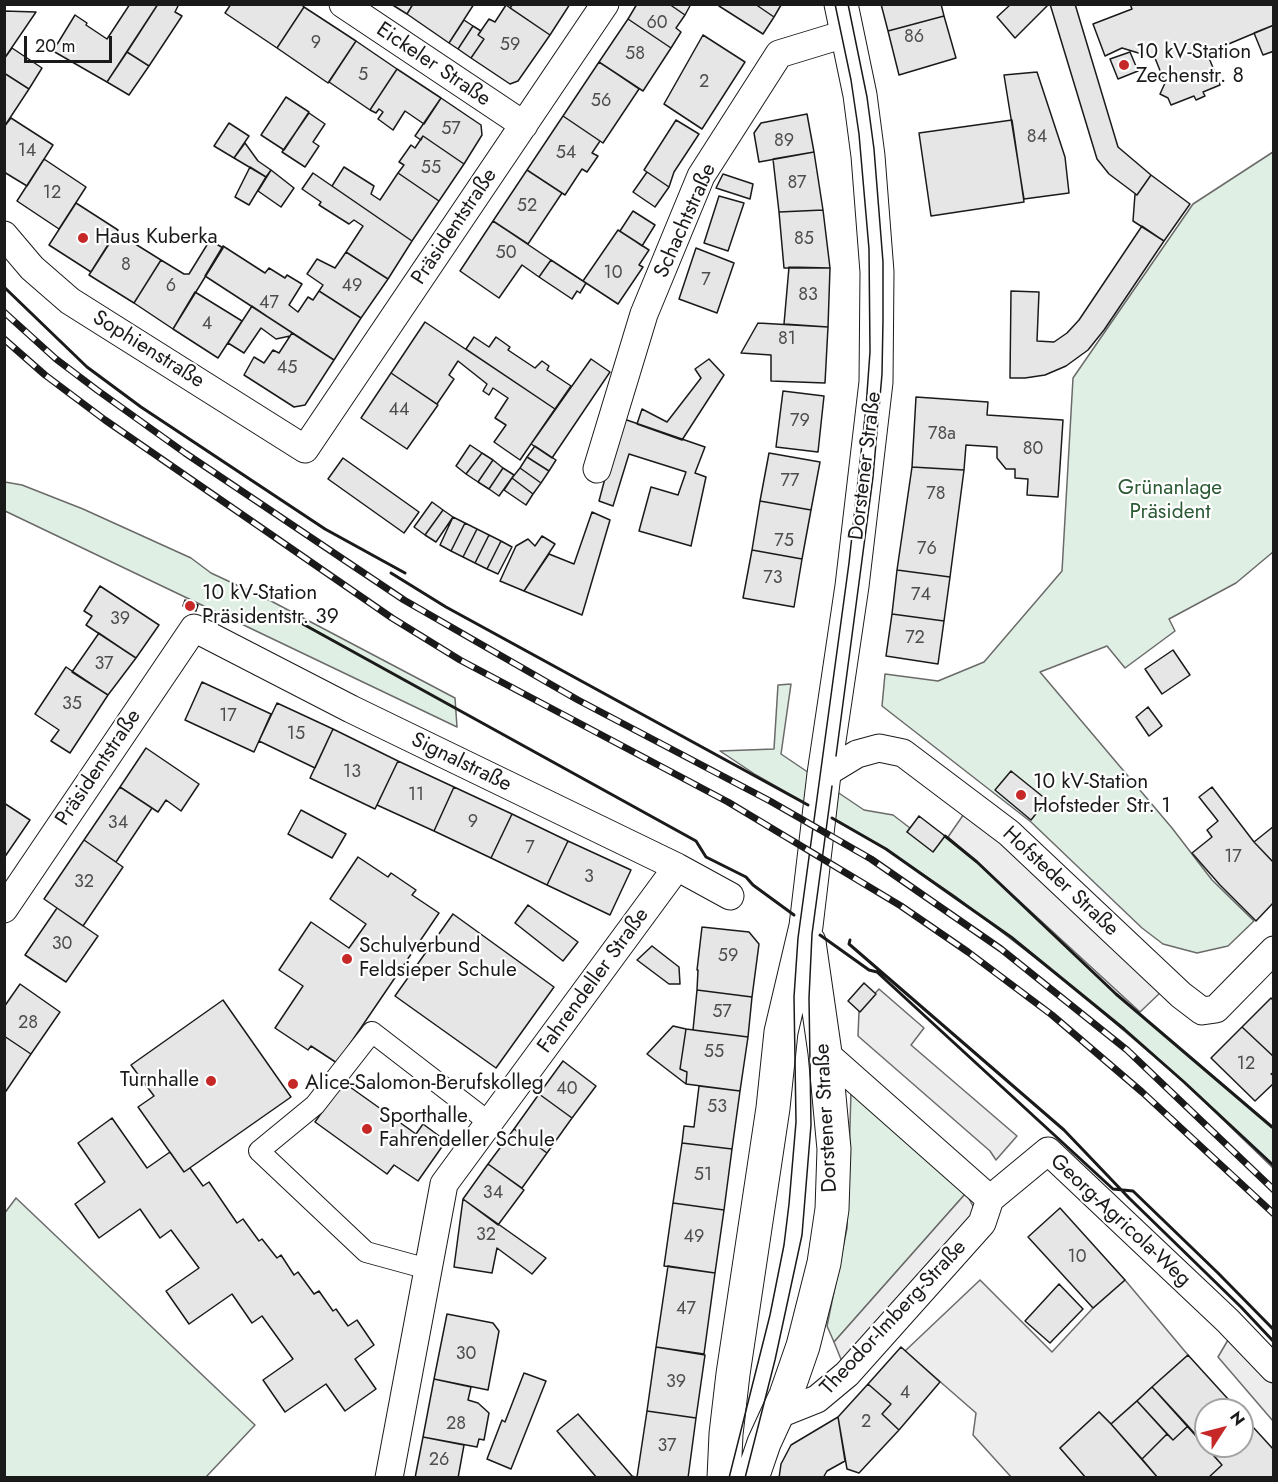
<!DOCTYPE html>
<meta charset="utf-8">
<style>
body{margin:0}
#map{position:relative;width:1278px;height:1482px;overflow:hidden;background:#fff;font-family:Jost,sans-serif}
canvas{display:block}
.frame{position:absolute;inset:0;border:6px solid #1a1a1a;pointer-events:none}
.north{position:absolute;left:1194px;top:1398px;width:60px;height:60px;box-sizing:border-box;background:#fff;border:2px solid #a3a3a3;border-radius:50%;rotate:54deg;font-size:16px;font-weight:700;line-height:24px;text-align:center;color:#1a1a1a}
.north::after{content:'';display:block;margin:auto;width:21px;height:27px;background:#c62828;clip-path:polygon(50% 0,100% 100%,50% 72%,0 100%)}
.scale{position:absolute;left:24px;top:36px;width:88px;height:27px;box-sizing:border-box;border:3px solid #1a1a1a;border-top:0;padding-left:8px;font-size:18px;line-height:21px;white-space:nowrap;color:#1a1a1a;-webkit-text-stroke:4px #fff;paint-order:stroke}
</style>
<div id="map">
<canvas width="1278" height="1482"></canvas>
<div class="frame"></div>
<div class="north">N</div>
<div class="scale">20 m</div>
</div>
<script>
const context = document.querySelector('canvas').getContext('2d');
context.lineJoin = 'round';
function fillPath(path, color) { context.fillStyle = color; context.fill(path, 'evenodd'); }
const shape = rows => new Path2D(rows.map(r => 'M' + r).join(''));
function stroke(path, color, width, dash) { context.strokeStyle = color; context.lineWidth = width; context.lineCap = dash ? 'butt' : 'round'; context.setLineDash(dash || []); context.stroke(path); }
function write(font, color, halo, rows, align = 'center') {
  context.font = font + ' Jost,sans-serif'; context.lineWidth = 4.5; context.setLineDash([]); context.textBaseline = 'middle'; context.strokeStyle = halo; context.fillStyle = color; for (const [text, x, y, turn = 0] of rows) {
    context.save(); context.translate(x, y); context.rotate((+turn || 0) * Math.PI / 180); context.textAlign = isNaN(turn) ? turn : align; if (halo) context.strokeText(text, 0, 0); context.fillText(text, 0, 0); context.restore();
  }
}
const green = shape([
 [1273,152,1273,552,1236,583,1169,619,1175,631,1125,668,1107,646,1040,672,1172,828,1212,880,1254,921,1228,946,1197,953,1163,944,1142,928,1031,822,882,706,885,674,938,681,984,662,1062,571,1073,378,1193,204,1273,152],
 [5,482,22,485,83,509,191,558,211,573,271,601,455,698,457,727,5,511,5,482],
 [791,684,781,754,864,810,893,815,910,828,907,832,945,836,977,862,1116,994,1273,1127,1273,1168,1184,1082,1068,983,955,896,886,849,756,775,720,751,774,749,778,685,791,684],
 [851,1091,966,1193,834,1342,827,1326,847,1228,851,1091],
 [16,1198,255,1425,206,1477,5,1477,4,1214,16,1198]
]);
fillPath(green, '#e0efe3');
stroke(green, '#6a6a6a', 1.5);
const parking = shape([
 [966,811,1161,992,1140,1012,977,862,948,837,966,811],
 [879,989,924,1028,911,1045,1017,1136,996,1160,990,1151,858,1036,859,1011,879,989],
 [966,1193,982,1223,847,1374,834,1342,966,1193],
 [980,1280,1052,1352,1093,1308,1125,1280,1188,1355,1111,1424,1099,1412,1060,1448,1086,1477,1012,1478,973,1435,976,1413,905,1351,980,1280],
 [1228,1340,1273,1369,1273,1421,1218,1357,1228,1340]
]);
fillPath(parking, '#ededed');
stroke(parking, '#6a6a6a', 1.5);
const building = shape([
 [130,4,158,4,107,82,53,51,75,15,87,23,86,25,107,39,130,4],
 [158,4,179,4,175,12,182,16,149,66,127,52,158,4],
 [231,4,301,4,304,7,277,48,225,13,231,4],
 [391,4,413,4,407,14,391,4],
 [413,4,474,4,449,43,407,14,413,4],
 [513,4,570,4,550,35,510,8,513,4],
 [637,4,669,4,685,15,676,28,681,32,671,48,628,19,637,4],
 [669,4,691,4,685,15,669,4],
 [720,4,755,4,774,17,763,34,719,6,720,4],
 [755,4,781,4,781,5,774,17,755,4],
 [881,4,941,4,944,16,888,31,881,4],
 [1011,4,1049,4,1015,38,997,17,1011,4],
 [1050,4,1075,4,1118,147,1151,175,1137,195,1109,174,1097,159,1050,4],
 [1130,4,1274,4,1274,25,1207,53,1220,85,1203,92,1205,96,1196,100,1194,96,1171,105,1168,98,1160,94,1165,83,1155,58,1122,48,1105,56,1093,24,1132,9,1130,4],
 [506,5,550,35,518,81,510,84,471,58,484,39,478,35,489,19,495,22,506,5],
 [304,7,356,41,328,83,277,48,304,7],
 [4,11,36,12,4,59,4,11],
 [944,16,956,58,899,75,888,31,944,16],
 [628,19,671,48,643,91,599,62,628,19],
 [464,20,473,26,458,49,449,43,464,20],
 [1274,25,1274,51,1263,55,1254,33,1274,25],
 [473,26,481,31,478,35,484,39,471,58,458,49,473,26],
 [703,35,745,62,702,129,664,104,703,35],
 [356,41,397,69,370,110,329,82,356,41],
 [12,48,42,68,29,89,4,73,4,59,12,48],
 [127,52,149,66,129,95,107,82,127,52],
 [1130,52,1138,71,1118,79,1110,59,1130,52],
 [599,62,639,89,603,143,563,116,599,62],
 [397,69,441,98,424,124,405,111,393,130,378,119,383,112,379,109,376,113,370,110,397,69],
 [1037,72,1065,157,1069,193,1024,199,1004,75,1037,72],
 [4,73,29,89,4,127,4,73],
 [286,97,309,112,284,150,261,135,286,97],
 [441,98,481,125,482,135,464,164,423,136,421,140,415,136,441,98],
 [309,113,325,124,313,142,319,146,305,167,282,152,309,113],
 [807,114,814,152,759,162,754,133,761,123,807,114],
 [563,116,600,141,592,153,598,156,587,172,582,169,565,195,527,170,563,116],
 [11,118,53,145,27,186,4,172,4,127,11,118],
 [676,120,699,134,674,172,669,187,644,170,676,120],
 [1012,120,1024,202,931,216,919,133,1012,120],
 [229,123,249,136,234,158,214,146,229,123],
 [423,136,464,164,439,201,398,173,404,165,399,162,411,145,415,148,423,136],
 [245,143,258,161,271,170,266,177,234,158,245,143],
 [814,152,823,210,779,212,773,159,814,152],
 [44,159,86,187,59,229,17,201,44,159],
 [250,167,266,177,249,205,235,197,250,167],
 [344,167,374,186,371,194,380,200,398,173,439,201,412,241,332,186,344,167],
 [271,170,294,188,281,207,258,191,271,170],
 [527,170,562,193,528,244,493,221,527,170],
 [647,172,669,187,655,207,633,192,647,172],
 [313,173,412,241,388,279,346,252,363,226,354,220,349,224,319,205,321,202,302,189,313,173],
 [723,174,753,184,750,199,716,188,723,174],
 [1151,175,1190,204,1164,241,1133,221,1135,194,1137,195,1151,175],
 [719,196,744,203,728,251,704,243,719,196],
 [76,203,118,230,91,272,49,245,76,203],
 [823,210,830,268,784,268,779,212,823,210],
 [633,211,655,225,642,246,620,231,633,211],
 [493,221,551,260,539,277,522,265,499,298,460,271,493,221],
 [1142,226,1164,241,1104,330,1088,350,1066,366,1045,375,1025,378,1010,378,1011,291,1039,292,1037,341,1054,342,1067,333,1079,320,1142,226],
 [618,230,649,250,639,265,643,267,618,304,583,281,618,230],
 [116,232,161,260,134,303,89,275,116,232],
 [210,240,223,248,173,329,134,303,161,260,184,274,189,274,210,240],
 [223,246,265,273,269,268,285,278,287,275,302,284,289,305,298,312,308,297,313,300,319,291,361,318,334,360,205,276,223,246],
 [696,248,734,263,717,313,679,299,696,248],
 [346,252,388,279,361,318,319,291,323,285,307,274,317,259,335,268,346,252],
 [551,260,586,283,580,293,577,291,572,299,539,277,551,260],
 [789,267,830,268,828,327,784,324,789,267],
 [195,292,242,321,218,358,173,329,195,292],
 [252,306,292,333,290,336,276,339,261,328,244,353,228,343,252,306],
 [425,322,555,409,520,460,494,442,506,425,495,418,508,398,493,388,489,395,483,391,487,384,458,361,449,375,454,379,437,404,391,373,425,322],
 [758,323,828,327,825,383,771,381,771,355,741,353,758,323],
 [292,333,334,360,305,405,294,407,244,375,254,357,264,363,273,350,279,353,292,333],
 [474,337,489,347,496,337,510,347,508,350,535,368,542,361,549,366,547,370,571,386,555,409,466,349,474,337],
 [591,359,610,372,552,458,531,444,591,359],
 [709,359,724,375,682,440,637,424,642,409,667,422,701,378,695,369,709,359],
 [391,373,438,405,407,449,361,418,391,373],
 [783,391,824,396,818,452,776,447,783,391],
 [916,397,988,402,987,415,1063,420,1058,497,1027,495,1028,479,1015,478,1015,469,1006,469,997,458,997,447,966,445,964,470,912,467,916,397],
 [621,418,705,447,695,473,706,477,691,546,639,531,651,487,678,495,686,472,629,454,613,506,599,501,621,418],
 [470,445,482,453,466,474,456,466,470,445],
 [535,446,556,460,549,471,527,457,535,446],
 [482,453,493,460,478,482,466,474,482,453],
 [769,453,820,462,811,510,760,501,769,453],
 [527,457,549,471,541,483,520,468,527,457],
 [343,458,419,512,404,533,328,479,343,458],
 [493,460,503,468,489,489,478,482,493,460],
 [912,467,964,470,950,577,897,570,912,467],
 [503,468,514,475,499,496,489,489,503,468],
 [520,468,541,483,533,494,512,478,520,468],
 [512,478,533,494,526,505,504,490,512,478],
 [760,501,811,510,802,559,752,550,760,501],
 [432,502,443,510,425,535,414,527,432,502],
 [443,510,453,517,436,542,425,535,443,510],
 [592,512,610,520,582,615,524,591,549,554,574,564,592,512],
 [453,517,465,523,451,551,440,545,453,517],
 [465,523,477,529,463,557,451,551,465,523],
 [477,529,489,535,475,563,463,557,477,529],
 [489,535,501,541,487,569,475,563,489,535],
 [542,536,555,544,524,591,500,581,516,546,528,539,535,546,542,536],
 [501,541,512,547,498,574,487,569,501,541],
 [752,550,802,559,794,607,743,598,752,550],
 [897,570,950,577,944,621,892,614,897,570],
 [100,586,159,625,136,658,86,625,92,616,84,611,100,586],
 [185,600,198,605,196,611,183,606,185,600],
 [892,614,944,621,938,664,886,656,892,614],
 [99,633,136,658,108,695,72,672,99,633],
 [1173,650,1190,675,1162,694,1145,669,1173,650],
 [66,667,108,695,70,753,51,741,59,730,35,714,66,667],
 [202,682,271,714,254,752,185,720,202,682],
 [277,703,333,729,315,768,259,741,277,703],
 [1148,707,1162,726,1149,736,1136,717,1148,707],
 [333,729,398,761,375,809,310,778,333,729],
 [146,748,199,784,181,811,166,800,158,812,120,787,146,748],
 [398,761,454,787,434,831,377,805,398,761],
 [1011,771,1047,800,1031,820,995,790,1011,771],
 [120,787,152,808,116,862,84,840,120,787],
 [454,787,512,814,491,858,434,831,454,787],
 [1212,787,1254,842,1274,863,1274,902,1256,921,1220,885,1192,853,1212,837,1207,830,1218,821,1199,797,1212,787],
 [4,803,30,820,4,858,4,803],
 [301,810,346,834,332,858,288,834,301,810],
 [512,814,568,841,547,885,491,858,512,814],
 [919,816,945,836,933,852,907,832,919,816],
 [1274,826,1274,863,1254,842,1274,826],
 [84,840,123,867,83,926,44,899,84,840],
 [568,841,631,870,610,915,547,885,568,841],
 [358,857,388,877,391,873,416,890,412,895,439,913,337,1063,311,1046,308,1050,275,1028,303,986,279,970,311,922,349,948,366,924,330,899,358,857],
 [528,905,578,942,563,961,515,923,528,905],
 [57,908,98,936,66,982,25,955,57,908],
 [453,914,554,987,496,1068,395,996,453,914],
 [702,927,749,932,759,944,752,997,697,990,698,970,697,970,702,927],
 [652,946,679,967,680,984,669,984,637,960,652,946],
 [864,983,876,994,860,1012,848,1001,864,983],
 [20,984,60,1012,31,1054,4,1036,4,1007,20,984],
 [697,990,752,997,748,1037,693,1030,697,990],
 [1271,998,1274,1001,1274,1057,1242,1027,1271,998],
 [223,1000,291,1097,184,1172,138,1107,154,1096,131,1065,223,1000],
 [673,1026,686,1029,680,1069,687,1072,686,1084,647,1054,673,1026],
 [1242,1027,1274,1057,1274,1072,1271,1074,1274,1076,1274,1083,1255,1101,1211,1058,1242,1027],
 [686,1029,748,1037,740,1091,686,1084,687,1072,680,1069,686,1029],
 [4,1036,31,1054,4,1094,4,1036],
 [563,1061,596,1086,572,1118,539,1094,563,1061],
 [343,1082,416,1134,423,1124,446,1141,418,1181,394,1165,387,1174,315,1122,343,1082],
 [699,1086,740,1091,732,1149,682,1143,684,1126,694,1127,699,1086],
 [539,1094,572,1118,547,1153,514,1129,539,1094],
 [112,1118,147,1168,170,1152,184,1172,190,1168,203,1186,209,1182,237,1223,243,1219,259,1241,262,1239,277,1258,281,1255,294,1275,298,1272,314,1294,319,1291,333,1311,336,1309,348,1326,357,1320,374,1345,355,1359,376,1389,345,1411,326,1384,285,1412,263,1380,293,1359,262,1316,252,1323,232,1294,189,1324,166,1291,199,1268,171,1230,160,1238,140,1209,99,1238,75,1204,105,1182,78,1143,112,1118],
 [514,1129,547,1153,522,1188,488,1164,514,1129],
 [682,1143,732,1149,724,1210,673,1203,682,1143],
 [488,1164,524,1190,498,1225,463,1199,488,1164],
 [463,1199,546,1258,532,1274,497,1248,492,1273,454,1267,463,1199],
 [673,1203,724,1210,715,1273,664,1266,673,1203],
 [1060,1208,1125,1280,1093,1308,1028,1237,1060,1208],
 [668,1266,715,1273,704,1354,656,1347,668,1266],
 [1059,1284,1083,1309,1050,1343,1025,1321,1059,1284],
 [447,1314,493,1323,499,1331,488,1390,434,1379,447,1314],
 [656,1347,705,1355,696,1418,647,1411,656,1347],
 [901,1347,940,1382,899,1430,882,1414,891,1404,868,1384,901,1347],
 [1188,1355,1238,1410,1206,1410,1206,1446,1242,1446,1242,1415,1274,1450,1274,1478,1208,1478,1222,1465,1152,1387,1188,1355],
 [524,1373,546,1381,511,1469,487,1459,502,1420,505,1422,524,1373],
 [434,1379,471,1387,468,1400,478,1403,489,1413,484,1440,479,1439,477,1447,423,1437,434,1379],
 [868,1384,891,1404,882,1414,899,1430,859,1473,847,1469,838,1417,868,1384],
 [1152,1387,1188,1426,1173,1440,1137,1401,1152,1387],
 [1137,1401,1167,1434,1142,1459,1111,1424,1137,1401],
 [647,1411,696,1418,688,1478,637,1477,647,1411],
 [1099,1412,1111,1424,1158,1478,1086,1478,1060,1448,1099,1412],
 [578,1414,632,1476,637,1478,597,1478,557,1431,578,1414],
 [838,1417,845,1461,827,1471,823,1478,779,1478,781,1464,791,1445,838,1417],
 [1188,1426,1222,1465,1208,1478,1158,1478,1142,1459,1167,1434,1173,1440,1188,1426],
 [423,1437,464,1445,458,1478,415,1478,423,1437]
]);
fillPath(building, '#e6e6e6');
stroke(building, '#1a1a1a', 1.5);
const pedestrian = shape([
 [428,1269,366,1252,259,1151,315,1105,372,1032,490,1123]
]);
const minor = shape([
 [343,4,524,125],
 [4,235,32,268,70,301,305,449,605,4],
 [597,469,644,314,701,176,779,54,848,33],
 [824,774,857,754,879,748,903,753,1009,833,1181,995,1202,1011,1216,1009,1274,950],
 [4,909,194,628,351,709,677,867,730,896],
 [825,1053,990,1199],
 [990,1199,1048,1151,1228,1321,1274,1369],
 [777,1415,817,1399,847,1374,982,1223,990,1199],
 [389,1478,444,1184,677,867]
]);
const primary = shape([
 [724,1478,726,1434,733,1374,773,1108,781,1032,806,926,824,774,852,586,876,382,877,272,868,156,860,95,841,4],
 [752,1478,764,1443,786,1395,803,1346,824,1263,832,1209,834,1149,832,1128,825,1053,809,942]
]);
stroke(pedestrian, '#1a1a1a', 22);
stroke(minor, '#1a1a1a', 29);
stroke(primary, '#1a1a1a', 35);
stroke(pedestrian, '#fff', 20);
stroke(minor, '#fff', 27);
stroke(primary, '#fff', 33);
stroke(shape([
 [836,756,873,477,882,374,883,320,883,262,874,149,867,97,848,4],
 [729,1478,770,1315,784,1245,789,1204,796,1122,794,997,798,938,849,563,866,407,870,352,869,249,859,134,851,80,835,4],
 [745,1478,775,1360,802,1235,811,1125,809,998,812,934,832,786]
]), '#1a1a1a', 1.5);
const rail = shape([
 [4,312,56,359,97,390,185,453,404,600,578,700,770,801,871,859,1001,949,1127,1050,1274,1190],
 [4,339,45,375,105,420,392,618,460,660,728,802,901,906,968,952,1052,1015,1142,1092,1274,1214]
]);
stroke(rail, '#1a1a1a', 7);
stroke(rail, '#fff', 4.5, [14]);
stroke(shape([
 [4,287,87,367,141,407,325,529,405,573],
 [391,573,446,607,808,805],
 [283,613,696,841,706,857,746,877,753,885,794,915],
 [832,818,886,849,1011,937,1124,1029,1184,1082,1274,1166],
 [945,836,977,862,1116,994,1272,1127],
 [820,935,869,970,877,972,1113,1189,1133,1191,1218,1273,1274,1330],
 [850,940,849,944,1064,1130,1129,1198,1241,1307,1274,1342]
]), '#1a1a1a', 3);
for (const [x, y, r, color] of [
 [1124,65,6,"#c62828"],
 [83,238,6,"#c62828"],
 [190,606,6,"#c62828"],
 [1021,795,6,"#c62828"],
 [347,959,6,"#c62828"],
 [211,1081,6,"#c62828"],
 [293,1084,6,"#c62828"],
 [367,1129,6,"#c62828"]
]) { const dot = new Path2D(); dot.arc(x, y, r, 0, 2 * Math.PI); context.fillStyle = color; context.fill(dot); stroke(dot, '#fff', 2); }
write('18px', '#4d4d4d', null, [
 ["60",657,24],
 ["86",914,38],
 ["9",316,44],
 ["59",510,46],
 ["58",635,55],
 ["5",363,76],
 ["2",704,83],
 ["56",601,102],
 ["57",451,130],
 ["84",1037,138],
 ["89",784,142],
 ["14",27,152],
 ["54",566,154],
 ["55",431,169],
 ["87",797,184],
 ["12",52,194],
 ["52",527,207],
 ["85",804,240],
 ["50",506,254],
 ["8",126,266],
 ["10",613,274],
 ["7",706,281],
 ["6",171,287],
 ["49",352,287],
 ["83",808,296],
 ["47",269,304],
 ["4",207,325],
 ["81",787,340],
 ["45",287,369],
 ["44",399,411],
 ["79",800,422],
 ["78a",942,435],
 ["80",1033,450],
 ["77",790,482],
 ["78",936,495],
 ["75",784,542],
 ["76",927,550],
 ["73",773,579],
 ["74",921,596],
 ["39",120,620],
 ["72",915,639],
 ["37",104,665],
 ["35",72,705],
 ["17",228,717],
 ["15",296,735],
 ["13",352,773],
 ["11",416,796],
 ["9",473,823],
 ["34",118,824],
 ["7",530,849],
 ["17",1233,858],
 ["3",589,878],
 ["32",84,883],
 ["30",62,945],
 ["59",728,957],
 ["57",722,1013],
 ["28",28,1024],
 ["55",714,1053],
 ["12",1246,1065],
 ["40",567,1090],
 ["53",717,1108],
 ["51",703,1176],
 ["34",493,1194],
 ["32",486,1236],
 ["49",694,1238],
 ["10",1077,1258],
 ["47",686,1310],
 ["30",466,1355],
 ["39",676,1383],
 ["4",905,1394],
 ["2",866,1423],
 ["28",456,1425],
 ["37",667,1447],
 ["26",439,1461]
]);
write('21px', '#1a1a1a', '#fff', [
 ["10 kV-Station",1136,53],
 ["Zechenstr. 8",1136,77],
 ["Haus Kuberka",95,238],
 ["10 kV-Station",202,594],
 ["Präsidentstr. 39",202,618],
 ["10 kV-Station",1033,783],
 ["Hofsteder Str. 1",1033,807],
 ["Schulverbund",359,947],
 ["Feldsieper Schule",359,971],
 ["Turnhalle",199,1081,"right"],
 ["Alice-Salomon-Berufskolleg",305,1084],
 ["Sporthalle",379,1117],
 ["Fahrendeller Schule",379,1141]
], 'left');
write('21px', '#1a1a1a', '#fff', [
 ["Eickeler Straße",433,65,34],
 ["Schachtstraße",686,221,-66],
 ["Präsidentstraße",455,227,-56],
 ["Sophienstraße",148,350,32],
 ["Dorstener Straße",866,466,-83],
 ["Signalstraße",461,763,26],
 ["Präsidentstraße",99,768,-56],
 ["Hofsteder Straße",1060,882,43],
 ["Fahrendeller Straße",594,981,-54],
 ["Dorstener Straße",827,1118,-93],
 ["Georg-Agricola-Weg",1120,1221,43],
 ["Theodor-Imberg-Straße",894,1318,-47]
]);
write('21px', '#2b5a34', '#fff', [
 ["Grünanlage",1170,489],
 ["Präsident",1170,513]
]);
</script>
